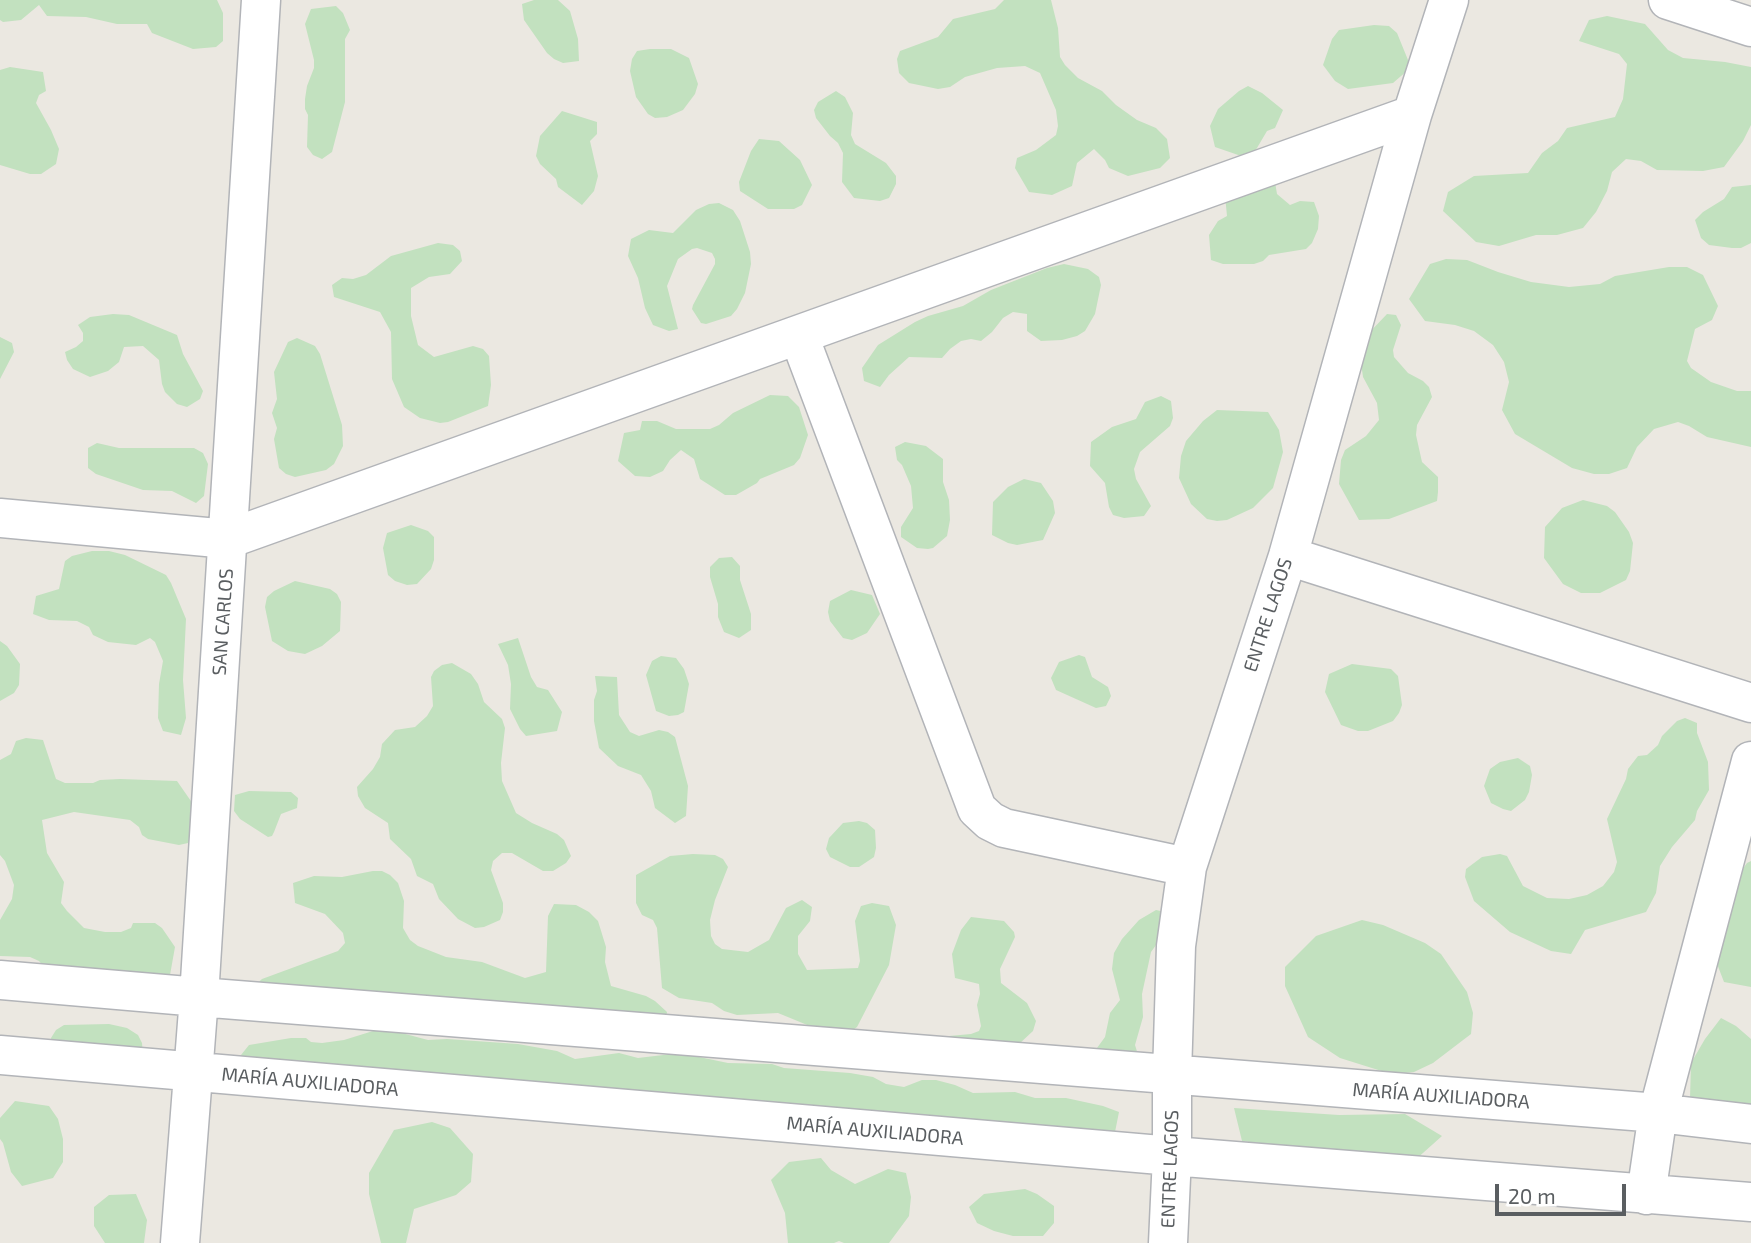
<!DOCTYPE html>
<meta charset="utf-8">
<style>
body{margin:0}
#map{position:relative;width:1751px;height:1243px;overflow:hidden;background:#ebe8e1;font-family:"Exo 2",sans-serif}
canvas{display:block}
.scale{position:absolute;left:1495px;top:1184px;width:131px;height:32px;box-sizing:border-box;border:4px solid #5a5e61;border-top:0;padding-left:9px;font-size:21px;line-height:24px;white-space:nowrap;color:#5a5e61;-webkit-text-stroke:5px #fff;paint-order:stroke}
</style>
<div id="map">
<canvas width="1751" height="1243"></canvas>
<div class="scale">20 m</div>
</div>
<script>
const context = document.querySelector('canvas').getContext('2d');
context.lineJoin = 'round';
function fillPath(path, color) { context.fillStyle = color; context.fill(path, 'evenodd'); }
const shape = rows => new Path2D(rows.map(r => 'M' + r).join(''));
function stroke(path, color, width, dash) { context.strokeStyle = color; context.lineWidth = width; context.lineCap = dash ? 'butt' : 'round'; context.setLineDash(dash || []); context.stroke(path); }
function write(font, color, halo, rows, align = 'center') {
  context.font = font + ' "Exo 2",sans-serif'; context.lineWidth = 7; context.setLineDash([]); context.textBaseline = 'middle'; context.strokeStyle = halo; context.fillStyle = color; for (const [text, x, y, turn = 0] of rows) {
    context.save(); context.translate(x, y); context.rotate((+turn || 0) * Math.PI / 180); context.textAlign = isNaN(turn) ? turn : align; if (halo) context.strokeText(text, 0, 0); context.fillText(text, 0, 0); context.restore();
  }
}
fillPath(shape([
 [0,0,217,0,223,13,223,41,216,47,193,49,152,33,147,24,117,24,86,17,47,16,39,5,21,20,3,22,0,20],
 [534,0,558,0,570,11,578,39,579,61,563,63,554,59,547,53,524,20,522,4],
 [1004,0,1051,0,1058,28,1060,57,1065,65,1078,78,1102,91,1116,105,1137,120,1156,128,1167,139,1170,158,1160,168,1128,176,1109,168,1105,160,1094,149,1077,163,1072,186,1052,195,1029,192,1015,168,1017,158,1036,150,1056,135,1058,126,1056,110,1040,73,1025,66,997,68,965,77,950,87,938,89,909,83,899,73,897,59,900,51,938,37,953,19,995,9],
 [336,6,343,13,350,30,345,39,345,102,332,152,322,159,313,155,307,147,308,115,305,109,305,99,307,86,314,68,314,60,305,24,311,9],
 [1607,16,1645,24,1668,50,1683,58,1725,62,1751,67,1751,125,1743,141,1724,167,1703,171,1657,170,1641,161,1626,159,1612,172,1607,191,1596,212,1583,228,1557,235,1536,235,1499,246,1476,242,1443,211,1448,192,1474,176,1528,173,1542,153,1558,141,1567,128,1615,117,1623,99,1627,64,1619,54,1579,41,1589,20],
 [1374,25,1389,26,1397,33,1408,60,1408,70,1393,83,1348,89,1335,81,1323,65,1332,39,1339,30],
 [650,49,671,49,689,58,698,84,695,94,683,110,667,117,655,118,648,114,636,97,630,71,632,59,637,51],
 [10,67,43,72,46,91,39,95,36,103,51,130,59,149,56,164,41,174,30,174,0,165,0,70],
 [1248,86,1262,93,1283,110,1275,128,1267,131,1254,153,1244,157,1215,147,1210,126,1218,109,1239,91],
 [836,91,845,97,853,113,851,135,855,144,886,163,896,176,896,184,889,198,880,201,854,198,842,182,843,153,838,143,830,136,816,118,814,110,818,102],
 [562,111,597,122,597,134,590,141,598,176,594,191,582,205,558,187,556,179,540,164,536,156,540,136],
 [759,139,779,141,800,160,812,185,802,205,794,209,768,209,740,191,739,182,751,151],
 [1275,182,1277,194,1290,205,1300,201,1314,202,1319,216,1318,229,1312,243,1306,249,1269,255,1263,261,1254,264,1223,264,1211,260,1209,235,1218,221,1227,216,1225,195],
 [1751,185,1751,243,1741,248,1732,248,1709,245,1701,238,1695,220,1703,212,1724,199,1732,187],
 [719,203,733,210,740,221,750,252,751,264,745,293,737,309,731,316,706,324,701,323,692,309,693,305,715,264,715,259,712,253,697,248,692,249,678,259,667,286,678,329,669,331,653,325,645,308,638,278,628,256,631,239,649,230,673,233,696,210,709,204],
 [438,243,453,245,460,251,462,261,450,274,429,277,411,288,411,316,418,345,434,357,473,346,483,349,489,356,491,385,488,406,448,422,440,423,420,418,404,407,392,379,391,332,380,312,334,297,332,285,342,278,353,279,366,275,391,256],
 [1446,259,1467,260,1498,272,1531,282,1569,287,1600,284,1615,276,1669,267,1687,267,1703,275,1718,306,1712,320,1695,329,1687,361,1691,368,1711,382,1737,391,1751,391,1751,447,1707,437,1689,426,1678,422,1654,429,1637,447,1627,468,1609,474,1594,474,1572,468,1515,434,1502,410,1509,382,1504,362,1493,345,1474,331,1455,325,1425,321,1409,299,1430,264],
 [1064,264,1088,269,1099,277,1101,285,1095,314,1085,331,1077,336,1062,340,1041,341,1027,331,1027,314,1013,312,1003,318,992,332,981,341,971,339,961,341,950,349,942,358,909,357,889,375,880,387,864,381,862,368,878,345,915,322,928,316,963,306,991,290,1047,268],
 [113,314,129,315,177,335,183,354,203,391,200,399,187,407,177,404,165,392,162,384,159,360,143,346,124,347,119,362,108,371,90,377,73,369,67,360,65,352,76,347,83,341,83,333,78,325,90,317],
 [1387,314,1396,315,1401,325,1393,350,1394,357,1408,373,1423,381,1429,387,1432,397,1417,425,1416,435,1422,462,1438,477,1438,492,1437,501,1389,519,1359,520,1339,484,1341,460,1345,450,1366,436,1379,420,1377,403,1363,377,1360,356,1367,335],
 [0,337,12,343,14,352,0,379],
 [297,338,315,346,320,354,342,425,343,446,334,464,326,470,295,477,286,474,279,468,274,439,277,428,272,413,277,399,274,372,288,342],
 [770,395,788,396,799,407,808,435,800,458,794,465,760,479,757,483,736,495,725,495,700,479,694,459,681,450,670,460,663,471,650,477,635,476,618,461,624,433,640,430,642,421,657,421,676,429,710,429,719,425,733,413],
 [1161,396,1171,401,1173,418,1170,426,1140,452,1134,469,1136,479,1151,506,1144,516,1124,518,1113,515,1109,507,1105,483,1090,466,1091,442,1112,427,1136,419,1145,402],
 [1217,410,1268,412,1279,430,1283,452,1273,488,1253,508,1227,520,1217,521,1207,519,1191,504,1179,478,1181,456,1186,441,1203,421],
 [905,442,926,446,943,459,943,482,949,500,950,520,947,536,933,548,928,549,917,548,901,537,901,527,913,508,911,486,902,465,897,460,895,447],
 [97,443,119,448,194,448,203,453,208,464,204,496,196,503,172,491,143,490,96,474,88,468,88,448],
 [1024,479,1041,483,1053,501,1055,513,1043,540,1017,545,1008,543,992,535,993,502,1008,487],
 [1583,500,1607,506,1615,512,1629,532,1633,543,1630,571,1626,580,1600,593,1581,593,1563,584,1544,558,1545,527,1562,508],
 [411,525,428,531,434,537,434,560,431,569,417,584,407,585,395,581,388,575,383,548,387,533],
 [92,551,109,551,125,555,166,575,171,583,186,619,183,680,186,718,181,735,163,731,158,718,159,684,163,661,155,642,150,638,136,645,108,642,93,635,89,627,77,621,49,620,33,614,36,596,59,589,65,561,72,556],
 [732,557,740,566,740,580,751,614,751,630,739,638,724,632,718,617,718,604,710,577,710,567,719,558],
 [295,581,330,589,337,594,341,602,340,631,322,646,305,654,288,651,272,641,265,607,267,597,274,591],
 [851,590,872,595,880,614,867,633,852,640,843,638,830,621,828,612,830,601],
 [518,638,531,677,537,687,548,690,562,712,557,731,526,736,520,729,510,709,511,684,508,665,498,644],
 [0,641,7,646,20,664,19,685,14,693,0,701],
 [1079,655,1085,657,1092,677,1108,687,1111,696,1106,706,1096,708,1056,690,1051,678,1059,662],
 [661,656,676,658,684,669,689,684,684,712,678,715,669,716,656,711,646,675,652,661],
 [452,663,471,674,478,684,484,702,502,719,505,728,501,763,502,781,516,813,532,823,557,834,564,840,571,856,566,863,553,871,543,871,512,853,502,853,493,861,491,870,503,903,503,912,500,920,484,927,475,928,458,919,439,899,433,884,417,876,411,859,390,839,388,823,365,808,358,796,357,787,373,769,380,757,382,744,395,730,415,727,427,716,433,706,431,677,434,671,442,665],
 [1352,664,1391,669,1398,676,1402,705,1399,713,1393,721,1368,731,1358,731,1341,725,1325,692,1329,674],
 [595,676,617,677,619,715,630,732,639,736,659,730,668,732,675,737,688,786,686,816,675,823,655,808,651,791,641,775,618,766,599,748,594,721,594,700,597,691],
 [1685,718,1697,723,1697,733,1708,762,1709,790,1697,811,1695,820,1672,847,1660,866,1656,893,1646,912,1585,930,1571,954,1551,951,1510,932,1474,901,1465,877,1466,869,1482,857,1500,854,1507,856,1523,886,1547,898,1569,899,1587,895,1603,886,1614,872,1617,862,1607,819,1626,779,1628,769,1638,756,1647,755,1658,745,1662,736,1677,721],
 [26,738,43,740,56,779,65,783,93,783,100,780,120,779,177,781,193,804,195,832,188,843,179,845,148,839,142,835,139,827,130,820,74,812,42,820,47,853,64,882,61,903,67,911,84,928,105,932,121,932,131,928,133,923,155,923,162,928,175,947,170,975,164,982,46,969,39,961,30,957,0,956,0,920,12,899,14,885,5,861,0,855,0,760,11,754,16,741],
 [1518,758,1530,766,1532,775,1529,792,1525,800,1511,811,1503,809,1491,803,1484,786,1490,769,1500,762],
 [249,791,291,792,298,798,297,808,281,814,274,832,272,836,268,837,240,819,234,811,235,795],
 [859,821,867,823,875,830,876,848,874,857,859,867,850,867,830,857,826,849,829,838,843,823],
 [693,854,715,855,723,859,728,867,715,900,710,920,711,936,715,944,722,949,748,952,769,940,786,908,802,900,812,907,810,921,798,936,798,954,807,970,858,968,860,961,855,921,861,906,872,903,889,906,896,925,889,965,857,1027,847,1034,817,1029,778,1013,737,1015,724,1011,712,1003,679,998,662,988,657,928,653,920,642,915,636,903,636,875,670,856],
 [1751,861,1751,987,1724,982,1714,956,1720,901,1747,863],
 [373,871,382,871,390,875,398,883,404,901,403,928,410,940,418,946,446,957,482,962,525,978,546,972,548,916,554,904,576,905,589,912,598,921,606,947,605,962,611,986,646,996,655,1001,667,1012,666,1019,438,1000,425,995,254,986,262,979,338,951,345,943,343,933,325,914,295,903,293,883,314,876,342,877],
 [1156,910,1165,912,1159,941,1151,952,1142,994,1143,1017,1135,1045,1140,1061,1093,1049,1097,1048,1105,1037,1110,1013,1120,1000,1112,969,1114,953,1122,939,1139,920],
 [971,917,1004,921,1014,932,1015,937,1000,969,1001,983,1027,1003,1036,1021,1033,1031,1019,1044,938,1037,971,1034,979,1031,981,1026,977,1005,980,994,979,984,955,978,952,954,961,930],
 [1362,920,1383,925,1425,943,1441,954,1467,992,1473,1013,1471,1034,1433,1063,1414,1072,1391,1074,1340,1058,1308,1037,1285,986,1285,967,1316,936],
 [1721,1018,1736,1026,1751,1039,1751,1108,1690,1099,1691,1063,1705,1039],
 [109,1024,127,1028,138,1035,142,1043,143,1056,53,1047,51,1038,56,1030,64,1025],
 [373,1031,394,1031,428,1040,447,1039,518,1044,557,1051,575,1059,619,1053,638,1058,680,1053,728,1063,772,1064,784,1068,850,1073,873,1077,886,1084,904,1087,922,1080,936,1080,955,1085,973,1093,1015,1092,1035,1098,1066,1098,1103,1106,1119,1112,1113,1142,781,1143,764,1138,239,1071,241,1055,249,1045,291,1038,306,1038,311,1042,322,1043,344,1040],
 [15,1101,49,1106,58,1119,63,1139,63,1162,53,1178,22,1186,11,1172,3,1143,0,1139,0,1118],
 [1234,1108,1339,1115,1405,1114,1442,1136,1414,1161,1242,1141],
 [432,1122,450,1128,473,1154,471,1182,456,1195,414,1209,406,1243,381,1243,369,1194,369,1173,394,1130],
 [821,1158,831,1170,855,1184,888,1169,906,1173,911,1197,909,1216,889,1243,844,1243,839,1241,834,1243,788,1243,785,1213,771,1180,789,1162],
 [1025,1189,1037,1194,1054,1206,1054,1223,1043,1236,1013,1236,994,1231,977,1223,969,1207,984,1194],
 [136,1194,147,1220,144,1243,105,1243,94,1226,94,1207,109,1195]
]), '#c2e1bf');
const minor = shape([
 [1668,0,1751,27],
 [799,336,977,809,990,821,1004,828,1187,867],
 [0,518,228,539,1412,115],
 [1288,556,1751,703],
 [0,980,199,997,1658,1113,1751,1124],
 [0,1055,1172,1156,1751,1202],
 [1646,1195,1658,1113,1751,761],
 [180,1243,199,997,261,0],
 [1168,1243,1172,1156,1172,1075,1176,946,1187,867,1288,556,1412,115,1449,0]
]);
stroke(minor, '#b2b4b8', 41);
stroke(minor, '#fff', 38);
write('19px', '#5a5e61', '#fff', [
 ["ENTRE LAGOS",1268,615,-72],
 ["SAN CARLOS",223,622,-86],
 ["MARÍA AUXILIADORA",310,1082,5],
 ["MARÍA AUXILIADORA",1441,1096,4],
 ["MARÍA AUXILIADORA",875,1131,5],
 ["ENTRE LAGOS",1170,1169,-88]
]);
</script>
